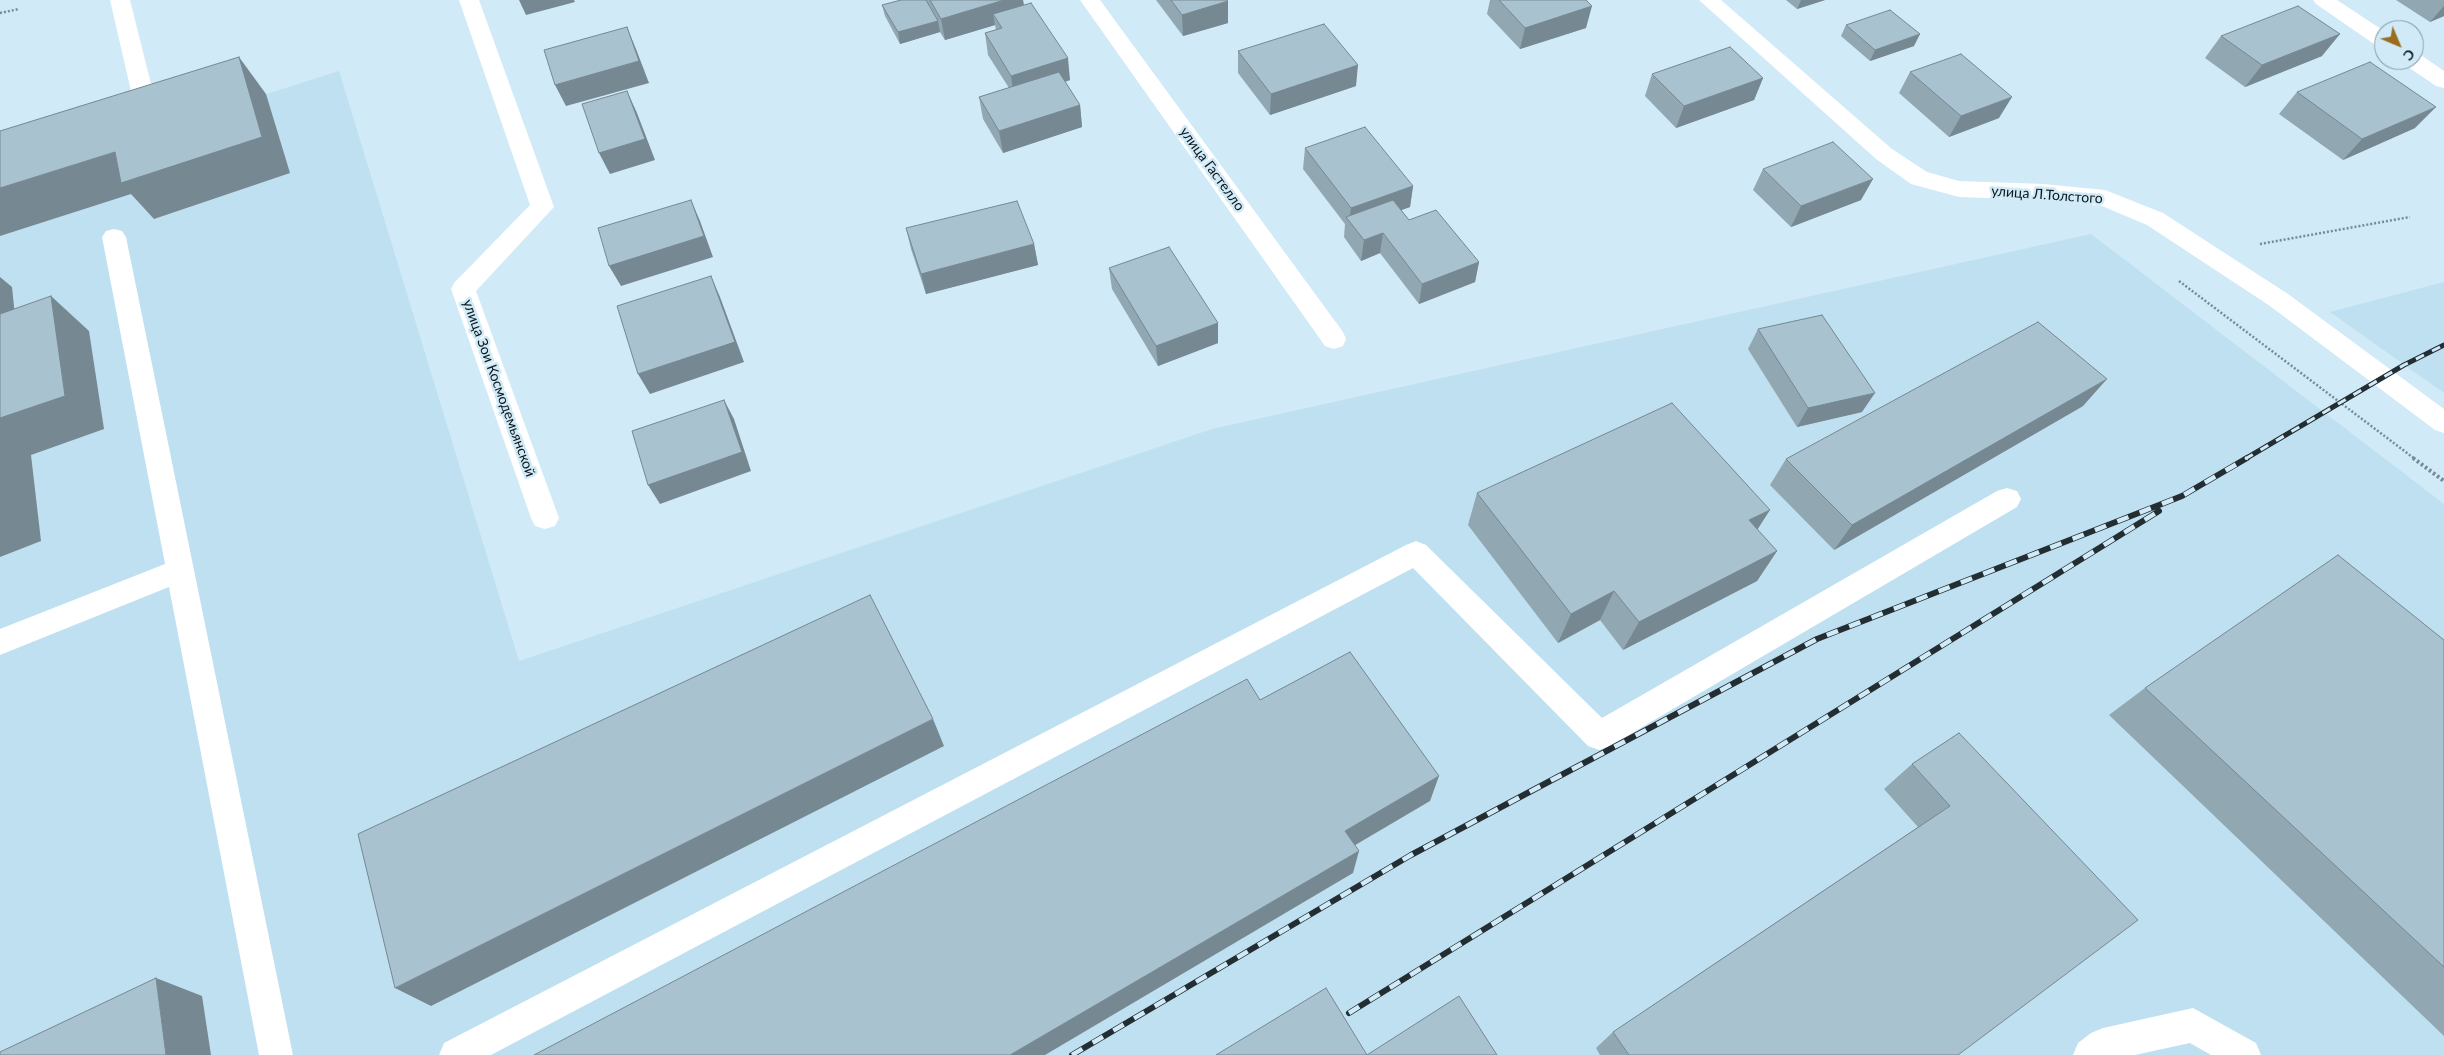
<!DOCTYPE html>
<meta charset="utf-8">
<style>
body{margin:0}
#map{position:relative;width:2444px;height:1055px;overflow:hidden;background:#d0eaf7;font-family:Lato,sans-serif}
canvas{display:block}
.north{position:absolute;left:2374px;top:20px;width:50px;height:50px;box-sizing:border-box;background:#d0eaf7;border:1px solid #82959f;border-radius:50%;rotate:135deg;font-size:14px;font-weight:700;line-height:20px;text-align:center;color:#0d161a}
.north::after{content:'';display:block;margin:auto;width:18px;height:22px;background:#9b6d1e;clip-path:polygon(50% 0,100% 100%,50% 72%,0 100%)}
</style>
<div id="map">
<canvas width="2444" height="1055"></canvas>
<div class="north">С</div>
</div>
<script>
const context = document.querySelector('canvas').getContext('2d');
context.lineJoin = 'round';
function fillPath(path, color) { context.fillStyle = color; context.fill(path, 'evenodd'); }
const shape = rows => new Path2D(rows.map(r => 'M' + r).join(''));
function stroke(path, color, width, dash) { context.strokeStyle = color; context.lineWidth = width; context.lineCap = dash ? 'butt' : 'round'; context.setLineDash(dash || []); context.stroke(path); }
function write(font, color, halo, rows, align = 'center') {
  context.font = font + ' Lato,sans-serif'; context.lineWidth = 5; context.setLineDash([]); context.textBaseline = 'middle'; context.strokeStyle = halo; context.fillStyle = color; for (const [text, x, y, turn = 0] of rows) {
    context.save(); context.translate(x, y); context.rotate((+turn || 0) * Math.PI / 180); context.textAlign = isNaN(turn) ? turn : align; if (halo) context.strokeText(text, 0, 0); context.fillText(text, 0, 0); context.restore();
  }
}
fillPath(shape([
 [339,71,519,661,1212,429,2091,234,2444,504,2444,1055,0,1055,0,179],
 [2444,282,2444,393,2330,312]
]), '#bee0f1');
stroke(shape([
 [0,13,19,9],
 [2260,244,2410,217],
 [2179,281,2415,459]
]), '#788b94', 2.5, [2, 2]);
stroke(shape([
 [2413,458,2444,481]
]), '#788b94', 4, [2.5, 2.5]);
fillPath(shape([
 [110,0,130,0,156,104,153,109,145,111,137,109,134,104,110,0],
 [114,229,122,231,126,237,293,1055,259,1055,169,587,0,655,0,629,165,564,102,237,106,231,114,229],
 [2007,488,2017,491,2021,499,2017,507,1610,746,1599,750,1588,746,1413,568,491,1055,439,1055,444,1043,1406,545,1416,541,1426,545,1602,718,1997,491,2007,488],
 [2193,1008,2256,1043,2261,1055,2211,1055,2190,1043,2135,1055,2073,1055,2078,1043,2091,1033,2103,1028,2193,1008]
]), '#fff');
fillPath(shape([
 [459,0,479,0,554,207,476,291,559,518,555,526,545,529,535,526,531,518,451,289,454,283,530,205,459,0],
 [1080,0,1100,0,1343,332,1346,339,1343,346,1334,349,1325,346,1080,0],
 [1699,0,1721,0,1892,149,1927,172,1959,181,2044,184,2105,190,2163,213,2288,294,2444,409,2444,433,2435,430,2270,306,2147,225,2102,206,2044,200,1959,197,1911,184,1876,159,1699,0],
 [2313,0,2337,0,2384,31,2384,48,2377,46,2316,4,2313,0],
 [2414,53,2421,55,2444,71,2444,88,2436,86,2405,65,2402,60,2414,60,2414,53]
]), '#fff');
const railFar1 = shape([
 [2245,459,2404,365,2444,345]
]);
const rail = shape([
 [1349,1013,2159,511],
 [1072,1055,1411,855,1817,639,2182,496,2247,458]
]);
stroke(railFar1, '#232d32', 5);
stroke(rail, '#232d32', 6);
stroke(railFar1, '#d0eaf7', 3, [9]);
stroke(rail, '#d0eaf7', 4.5, [12]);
fillPath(shape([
 [901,0,1023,0,1024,5,1070,80,1065,82,1080,105,1082,127,1003,153,983,119,979,97,1009,88,988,55,985,33,996,30,995,25,945,40,940,32,900,44,885,16,882,5],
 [1156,0,1227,0,1228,1,1228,23,1183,36],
 [1490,0,1586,0,1586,28,1520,49,1487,14],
 [1786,0,1825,0,1797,9],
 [2396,0,2444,0,2444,16,2430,22],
 [1846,25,1914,46,1870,61,1841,36],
 [2221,36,2322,56,2245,87,2205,58],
 [1238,51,1356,86,1270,115,1238,73],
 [1910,72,1999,118,1949,137,1899,93],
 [1652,74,1763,78,1754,100,1676,128,1645,96],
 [2297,92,2415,128,2343,160,2279,114],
 [1305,148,1413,186,1410,207,1401,210,1409,220,1479,262,1475,282,1419,304,1380,253,1361,261,1344,237,1345,224,1303,169],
 [1763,169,1861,200,1791,227,1753,190],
 [906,228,1034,244,1038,265,926,294,911,249],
 [1109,268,1218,323,1218,343,1158,366,1112,289],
 [1758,329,1862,412,1797,427,1748,349],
 [2083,406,1834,550,1770,485,1786,459],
 [1477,493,1757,530,1777,551,1757,581,1623,650,1600,620,1558,643,1468,525],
 [2444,640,2444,1036,2109,715,2145,688],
 [1959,733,1958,1055,1600,1055,1596,1048,1613,1032,1918,827,1884,789,1912,764]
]), '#91a7b2');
fillPath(shape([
 [519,0,574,0,575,2,526,15],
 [1004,0,1023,0,1025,16,993,14,995,25,945,40,941,19],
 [1801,0,1825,0,1797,9],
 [1228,1,1228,23,1183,36,1182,15],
 [1592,6,1586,28,1520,49,1525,28],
 [2444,6,2444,16,2430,22],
 [938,21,940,32,900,44,898,32],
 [627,27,636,49,649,83,566,106,555,85],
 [1920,34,1914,46,1870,61,1875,50],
 [2340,34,2322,56,2245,87,2262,65],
 [239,57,266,94,290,173,154,219,131,194,0,236,0,188,115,152],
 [1068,58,1070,80,1014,97,1011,76],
 [1358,65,1356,86,1270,115,1271,94],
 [1763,78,1754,100,1676,128,1684,106],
 [627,91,637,113,655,160,610,174,599,153],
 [2012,97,1999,118,1949,137,1961,116],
 [1080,105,1082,127,1003,153,999,131],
 [2436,107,2415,128,2343,160,2362,139],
 [1873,179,1861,200,1791,227,1801,206],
 [1413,186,1410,207,1354,227,1349,221,1351,208],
 [691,200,700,221,713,257,621,286,609,266],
 [1383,233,1380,253,1361,261,1364,240],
 [1034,244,1038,265,926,294,921,274],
 [1479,262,1475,282,1419,304,1422,284],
 [711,276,720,297,744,362,650,394,638,374],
 [0,277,12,287,19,356,0,339],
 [51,296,89,331,104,429,31,455,41,541,0,557,0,418],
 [1218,323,1218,343,1158,366,1156,346],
 [2107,379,2083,406,1834,550,1852,525],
 [1875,393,1862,412,1797,427,1808,408],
 [724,400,734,419,751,471,660,504,648,485],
 [1770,510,1750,541,1749,520],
 [1777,551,1757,581,1623,650,1639,622],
 [1614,591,1600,620,1558,643,1571,614],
 [933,719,944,746,431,1006,395,988],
 [1439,776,1430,801,1340,854,1345,831],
 [1359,851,1353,873,1045,1055,1010,1055],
 [156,978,202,996,211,1055,166,1055]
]), '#768891');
const building = shape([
 [901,0,926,0,938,21,898,32,882,5,901,0],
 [930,0,1004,0,941,19,930,0],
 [1171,0,1227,0,1228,1,1182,15,1171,0],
 [1499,0,1586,0,1592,6,1525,28,1499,0],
 [1031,3,1068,58,1011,76,985,33,1002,28,993,14,1031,3],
 [2298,6,2340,34,2262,65,2221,36,2298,6],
 [1890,10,1920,34,1875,50,1846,25,1890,10],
 [1324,24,1358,65,1271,94,1238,51,1324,24],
 [627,27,639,61,555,85,544,50,627,27],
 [1730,47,1763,78,1684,106,1652,74,1730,47],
 [1961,54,2012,97,1961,116,1910,72,1961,54],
 [239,57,262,137,121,183,115,152,0,188,0,131,239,57],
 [2370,62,2436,107,2362,139,2297,92,2370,62],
 [1059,72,1080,105,999,131,979,97,1059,72],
 [627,91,645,139,599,153,582,104,627,91],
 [1365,127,1413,186,1351,208,1305,148,1365,127],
 [1833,142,1873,179,1801,206,1763,169,1833,142],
 [691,200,704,236,609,266,598,228,691,200],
 [1393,200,1409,220,1436,210,1479,262,1422,284,1383,233,1364,240,1346,217,1393,200],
 [1017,201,1034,244,921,274,906,228,1017,201],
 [1169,247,1218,323,1156,346,1109,268,1169,247],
 [711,276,735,342,638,374,617,306,711,276],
 [51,296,65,396,0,418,0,314,51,296],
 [1822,315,1875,393,1808,408,1758,329,1822,315],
 [2038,322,2107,379,1852,525,1786,459,2038,322],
 [724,400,742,452,648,485,632,431,724,400],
 [1672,403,1770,510,1749,520,1777,551,1639,622,1614,591,1571,614,1477,493,1672,403],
 [2338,555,2444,640,2444,967,2145,688,2338,555],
 [870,595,933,719,395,988,358,834,870,595],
 [1350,652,1439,776,1345,831,1359,851,1010,1055,534,1055,1247,679,1260,700,1350,652],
 [1959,733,2138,920,1958,1055,1629,1055,1613,1032,1950,806,1912,764,1959,733],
 [156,978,166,1055,0,1055,0,1052,156,978],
 [1326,988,1367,1055,1459,996,1497,1055,1216,1055,1326,988]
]);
fillPath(building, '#a9c2cf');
stroke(building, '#768891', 1);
write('14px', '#0d161a', '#d0eaf7', [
 ["улица Гастелло",1212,169,54],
 ["улица Л.Толстого",2047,195,4],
 ["улица Зои Космодемьянской",499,388,70]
]);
</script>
